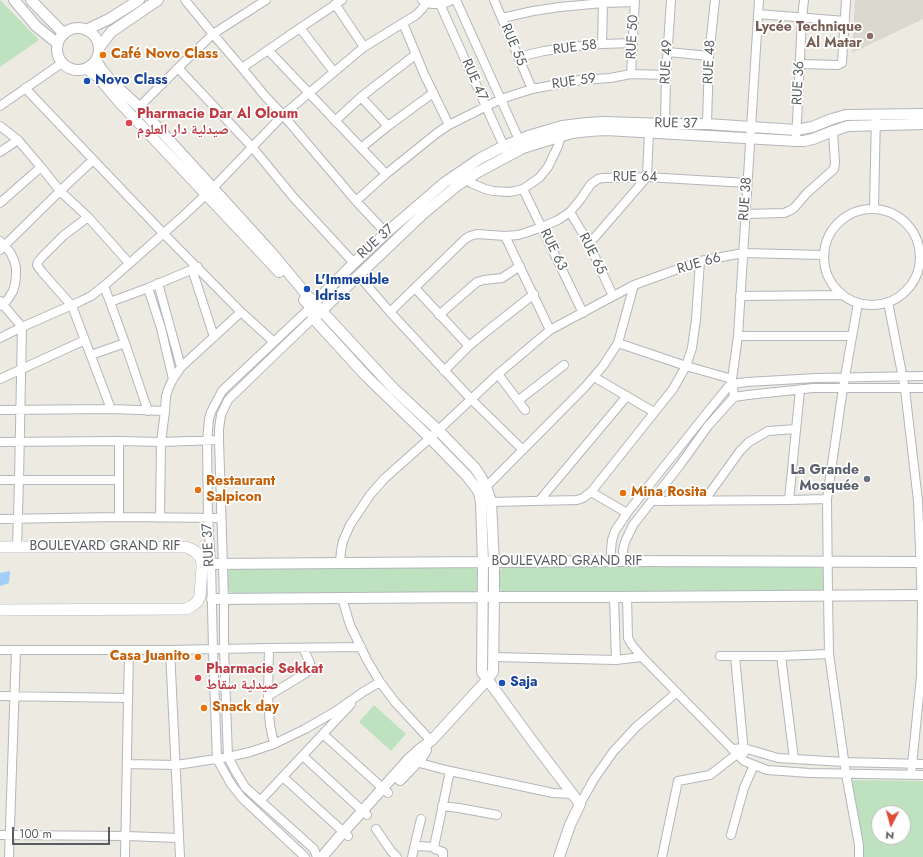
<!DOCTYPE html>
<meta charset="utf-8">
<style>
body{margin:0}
#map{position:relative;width:923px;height:857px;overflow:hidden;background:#eceae1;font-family:Jost,sans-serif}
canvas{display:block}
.north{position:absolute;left:871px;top:805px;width:40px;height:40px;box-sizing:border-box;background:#fff;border:1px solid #bdbec0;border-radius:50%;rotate:186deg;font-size:11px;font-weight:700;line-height:16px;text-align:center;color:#595c61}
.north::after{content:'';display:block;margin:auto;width:14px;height:18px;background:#df4c33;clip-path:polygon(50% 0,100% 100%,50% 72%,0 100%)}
.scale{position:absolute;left:12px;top:827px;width:98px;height:18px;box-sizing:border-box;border:2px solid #595c61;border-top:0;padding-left:5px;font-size:12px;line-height:14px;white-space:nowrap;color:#595c61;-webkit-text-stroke:3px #fff;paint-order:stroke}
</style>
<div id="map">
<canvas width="923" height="857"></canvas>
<div class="north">N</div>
<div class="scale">100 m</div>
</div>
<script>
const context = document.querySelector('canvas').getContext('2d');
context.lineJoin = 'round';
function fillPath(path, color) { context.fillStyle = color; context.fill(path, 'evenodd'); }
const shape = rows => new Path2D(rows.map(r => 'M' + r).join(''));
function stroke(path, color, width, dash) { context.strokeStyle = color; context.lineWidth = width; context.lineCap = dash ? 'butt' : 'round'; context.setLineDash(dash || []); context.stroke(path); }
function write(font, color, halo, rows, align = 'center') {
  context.font = font + ' Jost,"Noto Naskh Arabic",sans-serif'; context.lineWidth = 3.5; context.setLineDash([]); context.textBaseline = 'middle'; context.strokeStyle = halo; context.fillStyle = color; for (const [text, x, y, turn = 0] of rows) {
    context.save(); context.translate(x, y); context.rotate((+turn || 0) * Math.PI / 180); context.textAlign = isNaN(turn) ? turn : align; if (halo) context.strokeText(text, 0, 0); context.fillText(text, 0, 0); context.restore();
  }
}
fillPath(shape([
 [855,0,923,0,923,19,852,53]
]), '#dbd9cf');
fillPath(shape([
 [0,0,39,40,0,67],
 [503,567,821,567,823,569,824,587,823,589,820,590,503,592,500,589,499,571],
 [232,568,475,568,477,570,478,573,479,589,475,592,232,593,229,591,228,589,227,571],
 [374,705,406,734,391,751,359,722],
 [852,780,923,781,923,857,864,857],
 [879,813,903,813,903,837,879,837]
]), '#bee2c0');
fillPath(shape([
 [10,571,9,583,0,586,0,573]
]), '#a2cefa');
const minor = shape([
 [185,0,213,34,242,68,265,96,283,115,356,201,386,233],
 [422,0,426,3,433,4,440,4,448,2,452,0],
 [456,0,521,144],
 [494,0,532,89],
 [335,4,364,47],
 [440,4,506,151],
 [758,14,845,21],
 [502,18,533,11,560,7,603,3,635,2],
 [403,23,424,74,449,125],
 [300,28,334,72],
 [602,44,603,3],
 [268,50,386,174],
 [668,52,709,56],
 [518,57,544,51,571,47,602,44,633,43],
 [800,64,838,65,842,63,846,0],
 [178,68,253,148,294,198,354,263],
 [242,68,300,28,342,0],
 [631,74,635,0],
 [25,88,163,233,241,312,274,342],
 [361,97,388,126],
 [0,106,62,63],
 [139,107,178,68,213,34,266,0],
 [335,121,361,97,415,55],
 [665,124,666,75,671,0],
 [707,124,709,56,715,0],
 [0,126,18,140,41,167,60,191,88,217,129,263],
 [796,141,802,18,804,0],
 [361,148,388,126,433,93],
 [0,152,18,140],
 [463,175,466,179,471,183,485,189,493,191,509,192,515,191,523,189,539,178,548,167,558,146,562,132],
 [523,189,583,313],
 [356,201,386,174,437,133,449,125,501,99,532,89,581,80,610,78,631,74,666,75],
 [0,203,41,167],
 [874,209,876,114],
 '824 257a48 48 0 1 1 96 0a48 48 0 1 1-96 0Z',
 [570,212,589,244,613,296],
 [745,214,784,213,789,211,794,208,807,193,834,169,835,163,833,131],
 [88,217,63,236,42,257,38,262,37,265,42,272,72,306,111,409],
 [505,236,550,330],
 [0,241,10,252,14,260,16,268,16,276,15,284,13,291,8,299,3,305,0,306],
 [589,244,647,177,649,132],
 [0,250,60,191,93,160],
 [192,269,214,337],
 [359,276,390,312,471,399,523,450],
 [158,283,181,367],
 [104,286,110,302,125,343,148,411],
 [148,288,161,328,173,379],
 [415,288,469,346],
 [740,296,842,295],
 [0,301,22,327,19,480,17,547],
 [110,302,148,288,198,267],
 [888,302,905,389,918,501,920,549,922,607,921,676,911,775],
 [858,303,843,388,827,499,828,595,829,654,846,774,859,845,859,857],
 [390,312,465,239,470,236,477,234,505,236,518,235,525,233,542,227,558,220,570,212,580,200,591,184,598,179,603,178,647,177,747,183],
 [439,315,477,282,484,280,502,278,520,266],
 [313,318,233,395,228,400,221,415,219,429,219,440,224,599,224,649,228,757,236,772,245,787,256,797,314,849,317,857],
 [738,336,852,336],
 [0,338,22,327,81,301,91,296,104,286,182,217,213,188,283,115,309,93,364,47,416,15,422,9,426,3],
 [618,343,686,366,732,379],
 [91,355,125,343],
 [444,371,469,346,487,331,534,294],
 [498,374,525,410],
 [594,377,654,412],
 [0,379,85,340],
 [734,397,732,379,738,336,759,0],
 [519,400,564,365],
 [0,410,111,409,165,411],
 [119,441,119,517],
 [0,442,119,441,161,442,219,440],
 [0,480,118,480],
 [482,490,486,487,585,387,603,366,618,343,634,285],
 [591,492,673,389,686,366,692,348,696,319,700,261],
 [789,500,800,390],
 [539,501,627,396],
 [652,501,789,500,827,499],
 [704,501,740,451,749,442,768,431,796,429],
 [491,502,577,500,583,498,591,492,627,513],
 [160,518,161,442,165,411,166,396,169,387,173,379,181,367,241,312],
 [0,519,119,517,221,518],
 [611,561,611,550,612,540,615,531,627,513,710,409,728,387,732,384,747,382,816,378,923,376],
 [624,561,623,550,625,542,633,525,680,465,708,426,734,397,748,395,813,388,923,388],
 [340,563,341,551,343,541,350,525,370,495,384,479,430,438,498,374,550,330,634,285,700,261,743,253,823,255],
 [614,597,616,660],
 [627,597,628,638,632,645,642,657,744,761,767,770,782,771,809,773,923,775],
 [342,598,350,625,367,660,380,682,395,702,431,741],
 [269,648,268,696,269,713,270,725,274,744],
 [0,650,170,650,269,648,361,647],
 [170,650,180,857],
 [720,656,781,656,829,654],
 [735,656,744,753],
 [781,656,794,759],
 [493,657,616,660,642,657],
 [0,696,128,698],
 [268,696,306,673,308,671,310,667,310,663,303,648],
 [323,734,388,793],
 [732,749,744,748,778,758,844,762,923,764],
 [303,756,367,815],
 [412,761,450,771,553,793,572,794],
 [128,764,176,765,190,763,228,757,250,752,274,744,305,729,336,711,363,692,380,682],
 [283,777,348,836],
 [260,801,351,704],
 [580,804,594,779,613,752,636,727,676,693],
 [442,806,459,808,497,815],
 [376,829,391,851,397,857],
 [0,835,126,836,179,838],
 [731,835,744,788,754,765],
 [414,848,421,819],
 [9,857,16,650],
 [125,857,129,650],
 [305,857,242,798,231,784,217,759,213,649,211,564,208,518,207,441,209,419,211,412,222,391,311,307],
 [412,857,414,848,418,846,434,847],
 [443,857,443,852,435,849,434,847,450,771],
 [662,857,678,781,710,775,737,754]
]);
const tertiary = shape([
 [14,0,36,26,58,44],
 [31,0,64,34],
 '57 49a21 21 0 1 1 42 0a21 21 0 1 1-42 0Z',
 [86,30,109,19,139,0],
 [99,48,111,32,158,0],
 [96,60,102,70,112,82,139,107,213,188,271,252,306,294,394,389,438,430,475,468,481,477,486,487,489,495,491,502,494,563,494,597,493,672,487,680,431,741,420,749,408,760,339,837,322,857],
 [87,69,98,77,119,102,279,272],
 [304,300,311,307,313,318,367,377,430,438,467,476,479,492,481,503,483,563,482,672,533,742,580,804,570,825,559,857],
 [311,307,314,303,354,263,386,233,444,183,479,159,504,146,528,136,562,126,587,123,604,122,665,124,707,124,796,130,812,127,832,119,846,115,923,114],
 [317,315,423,214,458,185,478,172,523,148,562,136,572,133,589,131,606,130,796,141,804,141,813,139,833,131,848,126,923,124],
 [211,564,624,561,923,562],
 [212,599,482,597,614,597,923,595],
 [400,780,421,758,426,750]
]);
const secondary = shape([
 [0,547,186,547,191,549,196,552,200,557,202,562,202,568,200,596,197,602,192,606,186,609,0,610]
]);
stroke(minor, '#b3b6bb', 10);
stroke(tertiary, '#b3b6bb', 12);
stroke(secondary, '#b4b7bd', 12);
stroke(minor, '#fff', 8);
stroke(tertiary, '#fff', 10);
stroke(secondary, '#fff', 11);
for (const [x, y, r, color] of [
 [870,36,4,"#8d6e63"],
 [103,55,4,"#e8710a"],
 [87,81,4,"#1a4fb4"],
 [129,123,4,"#e0444e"],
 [307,289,4,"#1a4fb4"],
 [867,479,4,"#6b7280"],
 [198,490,4,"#e8710a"],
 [623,493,4,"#e8710a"],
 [198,657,4,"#e8710a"],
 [198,678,4,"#e0444e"],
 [502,683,4,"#1a4fb4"],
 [204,708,4,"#e8710a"]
]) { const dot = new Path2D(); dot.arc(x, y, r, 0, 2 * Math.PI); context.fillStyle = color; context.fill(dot); stroke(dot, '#fff', 1.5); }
write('bold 14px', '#785e54', '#fff', [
 ["Lycée Technique",862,28],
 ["Al Matar",862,44]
], 'right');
write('14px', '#595c61', '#fff', [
 ["RUE 50",633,37,-87],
 ["RUE 55",513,45,67],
 ["RUE 58",575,48,-7],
 ["RUE 49",667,62,-87],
 ["RUE 48",710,62,-87],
 ["RUE 47",474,80,66],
 ["RUE 59",574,82,-8],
 ["RUE 36",799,83,-87],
 ["RUE 37",676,124,1],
 ["RUE 64",635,178],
 ["RUE 38",746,199,-86],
 ["RUE 37",376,242,-42],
 ["RUE 63",553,250,64],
 ["RUE 65",592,254,63],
 ["RUE 66",699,264,-16],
 ["RUE 37",209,545,-93],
 ["BOULEVARD GRAND RIF",105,547],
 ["BOULEVARD GRAND RIF",567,562]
]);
write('bold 14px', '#c56008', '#fff', [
 ["Café Novo Class",111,55],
 ["Restaurant",206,482],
 ["Salpicon",206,498],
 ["Mina Rosita",631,493],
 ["Casa Juanito",190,657,"right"],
 ["Snack day",212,708]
], 'left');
write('bold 14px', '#164399', '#fff', [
 ["Novo Class",95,81],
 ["L'Immeuble",315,281],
 ["Idriss",315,297],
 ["Saja",510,683]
], 'left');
write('bold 14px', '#be3a42', '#fff', [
 ["Pharmacie Dar Al Oloum",137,115],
 ["صيدلية دار العلوم",137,131],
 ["Pharmacie Sekkat",206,670],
 ["صيدلية سقاط",206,686]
], 'left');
write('bold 14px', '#5b616d', '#fff', [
 ["La Grande",859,471],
 ["Mosquée",859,487]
], 'right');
</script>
